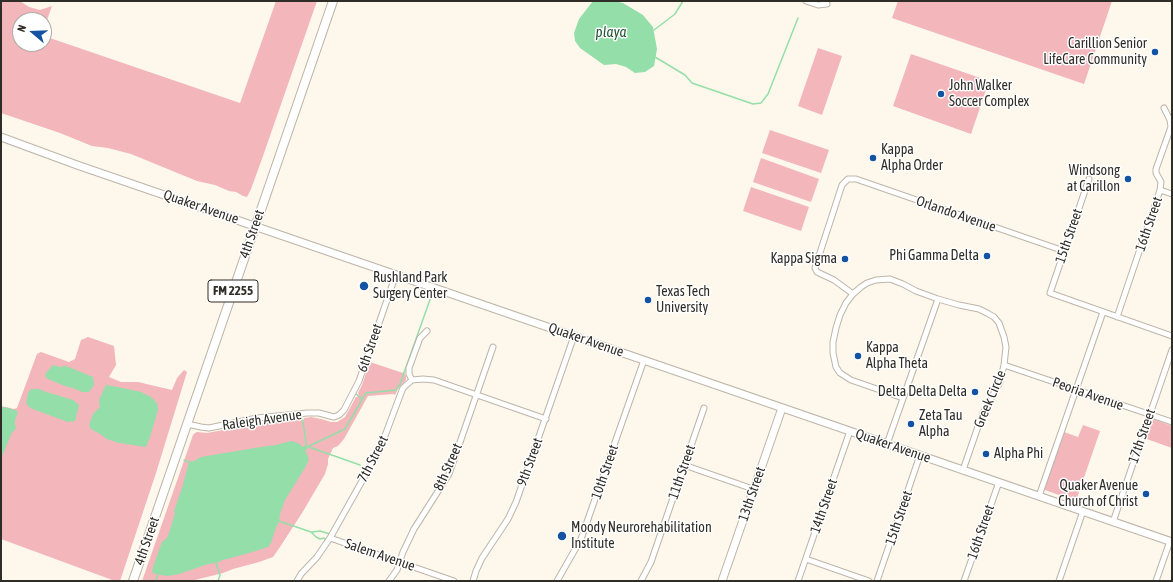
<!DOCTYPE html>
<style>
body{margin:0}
#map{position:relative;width:1173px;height:582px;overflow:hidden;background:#fef8ec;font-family:"Asap Condensed",sans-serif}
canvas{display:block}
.frame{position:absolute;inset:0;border:2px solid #2f2d27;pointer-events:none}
.north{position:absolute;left:12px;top:12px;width:40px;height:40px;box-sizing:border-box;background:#fff;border:1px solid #acaba9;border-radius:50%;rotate:289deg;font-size:11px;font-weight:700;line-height:16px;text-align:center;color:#2f2d27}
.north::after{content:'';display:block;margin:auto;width:14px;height:18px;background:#1453a3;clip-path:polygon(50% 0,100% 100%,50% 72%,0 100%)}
</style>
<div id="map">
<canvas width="1173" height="582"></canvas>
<div class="frame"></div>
<div class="north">N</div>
</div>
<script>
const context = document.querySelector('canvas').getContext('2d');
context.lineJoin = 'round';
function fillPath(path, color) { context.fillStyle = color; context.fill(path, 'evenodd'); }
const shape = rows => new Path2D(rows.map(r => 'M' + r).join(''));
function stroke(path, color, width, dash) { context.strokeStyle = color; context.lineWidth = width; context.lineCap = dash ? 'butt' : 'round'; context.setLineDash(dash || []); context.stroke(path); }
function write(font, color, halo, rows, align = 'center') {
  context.font = font + ' "Asap Condensed",sans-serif'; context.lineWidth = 3; context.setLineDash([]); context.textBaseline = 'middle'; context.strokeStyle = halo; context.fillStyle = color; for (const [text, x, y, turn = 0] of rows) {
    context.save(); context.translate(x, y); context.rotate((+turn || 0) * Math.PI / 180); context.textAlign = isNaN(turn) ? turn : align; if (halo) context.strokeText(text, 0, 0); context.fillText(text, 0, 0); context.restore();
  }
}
fillPath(shape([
 [1,1,20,1,29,7,40,10,52,6,44,28,44,20,20,20,20,44,44,44,44,36,240,103,276,1,317,1,263,156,251,189,247,197,243,196,236,192,229,191,215,185,197,181,131,154,108,148,92,146,60,133,1,113],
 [898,1,1112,1,1084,84,892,18],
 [818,48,842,56,822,115,798,106],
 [911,54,989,81,971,134,893,106],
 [770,130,829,150,821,173,762,153],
 [761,158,819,179,811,202,753,182],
 [751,187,809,207,801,231,743,211],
 [88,337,114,346,116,365,109,377,121,382,138,382,172,390,177,378,184,370,187,372,156,473,120,581,115,581,1,539,1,406,14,409,17,408,37,354,41,352,69,362,75,359,81,340],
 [370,362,403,373,403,371,406,376,406,380,398,389,395,395,393,394,368,396,344,439,338,446,333,448,328,459,328,464,325,474,302,513,280,547,273,557,259,562,233,569,223,573,191,581,142,581,193,435,195,433,197,432,207,433,255,424,300,418,303,421,304,418,311,417,321,419,331,422,337,422,345,417,356,397,359,396,358,393,362,385],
 [1153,419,1172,426,1172,448,1144,438,1150,420],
 [1083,425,1100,431,1076,501,1045,490,1044,488,1064,432,1078,437]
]), '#f2b6bb');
fillPath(shape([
 [593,1,615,1,623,3,643,15,653,27,657,49,654,66,645,72,635,73,626,67,616,64,604,65,580,48,575,41,574,33,579,19],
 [53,365,60,367,66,366,93,377,94,385,89,392,82,392,73,388,65,386,48,379,45,376,46,373],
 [106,385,118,387,127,389,141,392,151,397,157,403,158,410,155,420,150,437,146,447,119,443,107,439,100,434,91,429,89,425,93,414,100,407,99,400],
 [31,389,39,389,46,392,60,396,73,400,79,405,75,421,68,422,30,408,26,403,28,393],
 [5,407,15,410,18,412,15,420,15,425,16,427,15,430,12,432,1,459,1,408],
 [291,441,298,443,303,447,305,445,307,449,307,450,305,450,309,459,306,466,285,500,280,514,279,521,275,530,271,543,268,547,249,553,223,560,216,563,208,564,179,574,168,576,155,574,152,572,153,567,162,542,167,538,169,533,175,513,174,511,183,485,189,462,194,461,201,457,261,447,276,445]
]), '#94dea9');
stroke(shape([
 [654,30,675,14,683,1],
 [655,57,685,75,692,83,753,104,761,103,768,94,798,18],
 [355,393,362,399],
 [302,416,306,442,306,446],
 [307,447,345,429,366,393,396,390,400,384,432,294],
 [309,447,360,465],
 [184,460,189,462],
 [279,521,311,532,316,537,320,539,324,538,326,540],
 [312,532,320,531,330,534],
 [216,563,220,575,218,581],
 [155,581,158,575]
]), '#94dea9', 1.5);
const street = shape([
 [806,1,818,5,827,4],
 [1089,179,1050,293,1172,336],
 [1160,190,1172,194],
 [853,294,834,280,817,272,815,268,842,185,848,179,856,179,1064,251],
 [1117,317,1160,190,1161,182,1156,173,1156,169,1171,127,1170,120,1164,108],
 [1004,365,1172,422],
 [412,380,423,379,434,380,546,419],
 [903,398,851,380,840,373,836,367,833,353,833,342,836,328,840,315,846,303,853,294,861,287,867,283,876,280,890,279,903,284,916,291,938,299,959,305,979,309,987,313,994,317,999,323,1004,337,1006,347,1004,365,1000,382,982,415,963,470],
 [187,424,201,427,209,428,257,418,307,413,319,413,334,417,339,415,344,410,359,381,396,274],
 [887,444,938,299],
 [684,465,753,489],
 [1039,496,1103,312],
 [1113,522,1172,350],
 [330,538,454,581],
 [806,559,869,581],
 [297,581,301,574,317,557,330,538,380,449,401,393,403,388,412,380,409,374,409,368,420,338,427,331],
 [389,581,397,570,403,552,414,529,449,474,493,347],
 [473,581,476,571,482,558,508,519,516,502,574,336],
 [557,581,581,539,644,360],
 [641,581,651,562,704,408],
 [798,581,850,431],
 [877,581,920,455],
 [964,581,999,482],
 [1059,581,1083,511],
 [1156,581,1170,541]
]);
const secondary = shape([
 [1,137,77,165,1172,542],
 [722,581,782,408]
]);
const primary = shape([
 [133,581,333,1]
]);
stroke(street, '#bdb5a8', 7);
stroke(secondary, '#bdb5a8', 9);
stroke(primary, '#bdb5a8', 10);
stroke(street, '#fff', 5);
stroke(secondary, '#fff', 7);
stroke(primary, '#fff', 8);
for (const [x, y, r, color] of [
 [1155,52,4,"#1453a3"],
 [941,94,4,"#1453a3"],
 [873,158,4,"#1453a3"],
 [1128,179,4,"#1453a3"],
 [987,256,4,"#1453a3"],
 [845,259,4,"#1453a3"],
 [364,286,5,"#1453a3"],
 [648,300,4,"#1453a3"],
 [858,356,4,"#1453a3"],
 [975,392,4,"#1453a3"],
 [911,424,4,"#1453a3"],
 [986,454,4,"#1453a3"],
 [1146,494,4,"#1453a3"],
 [562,536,5,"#1453a3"]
]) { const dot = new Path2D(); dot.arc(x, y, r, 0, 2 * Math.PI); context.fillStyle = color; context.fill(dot); stroke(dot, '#fff', 1.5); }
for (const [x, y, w] of [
 [233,291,50]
]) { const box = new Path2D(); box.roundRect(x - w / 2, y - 11, w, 22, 3); context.fillStyle = '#fff'; context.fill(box); stroke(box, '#2f2d27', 1); }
write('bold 13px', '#2f2d27', null, [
 ["FM 2255",233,291]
]);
write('14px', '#2f2d27', '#fff', [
 ["Carillion Senior",1147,44,"right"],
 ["LifeCare Community",1147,60,"right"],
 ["John Walker",949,86],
 ["Soccer Complex",949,102],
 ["Kappa",881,150],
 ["Alpha Order",881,166],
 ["Windsong",1120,171,"right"],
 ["at Carillon",1120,187,"right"],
 ["Phi Gamma Delta",979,256,"right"],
 ["Kappa Sigma",837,259,"right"],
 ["Rushland Park",373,278],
 ["Surgery Center",373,294],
 ["Texas Tech",656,292],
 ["University",656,308],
 ["Kappa",866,348],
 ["Alpha Theta",866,364],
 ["Delta Delta Delta",967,392,"right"],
 ["Zeta Tau",919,416],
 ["Alpha",919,432],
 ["Alpha Phi",994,454],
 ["Quaker Avenue",1138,486,"right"],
 ["Church of Christ",1138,502,"right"],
 ["Moody Neurorehabilitation",571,528],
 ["Institute",571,544]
], 'left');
write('14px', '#2f2d27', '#fff', [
 ["Quaker Avenue",201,207,19],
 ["Orlando Avenue",956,214,19],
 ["16th Street",1149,224,-71],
 ["4th Street",252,234,-71],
 ["15th Street",1069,236,-71],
 ["Quaker Avenue",586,340,19],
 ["6th Street",370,348,-71],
 ["Peoria Avenue",1088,394,19],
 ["Greek Circle",990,399,-67],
 ["Raleigh Avenue",262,420,-8],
 ["17th Street",1142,436,-71],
 ["Quaker Avenue",893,446,19],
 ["7th Street",373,459,-63],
 ["9th Street",530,462,-70],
 ["8th Street",448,467,-66],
 ["10th Street",605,472,-71],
 ["11th Street",682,472,-71],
 ["13th Street",752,494,-71],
 ["14th Street",824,506,-71],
 ["15th Street",899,518,-71],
 ["16th Street",981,532,-71],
 ["4th Street",147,541,-71],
 ["Salem Avenue",380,555,19]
]);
write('italic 15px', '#1f5431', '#fff', [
 ["playa",611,32]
]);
</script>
